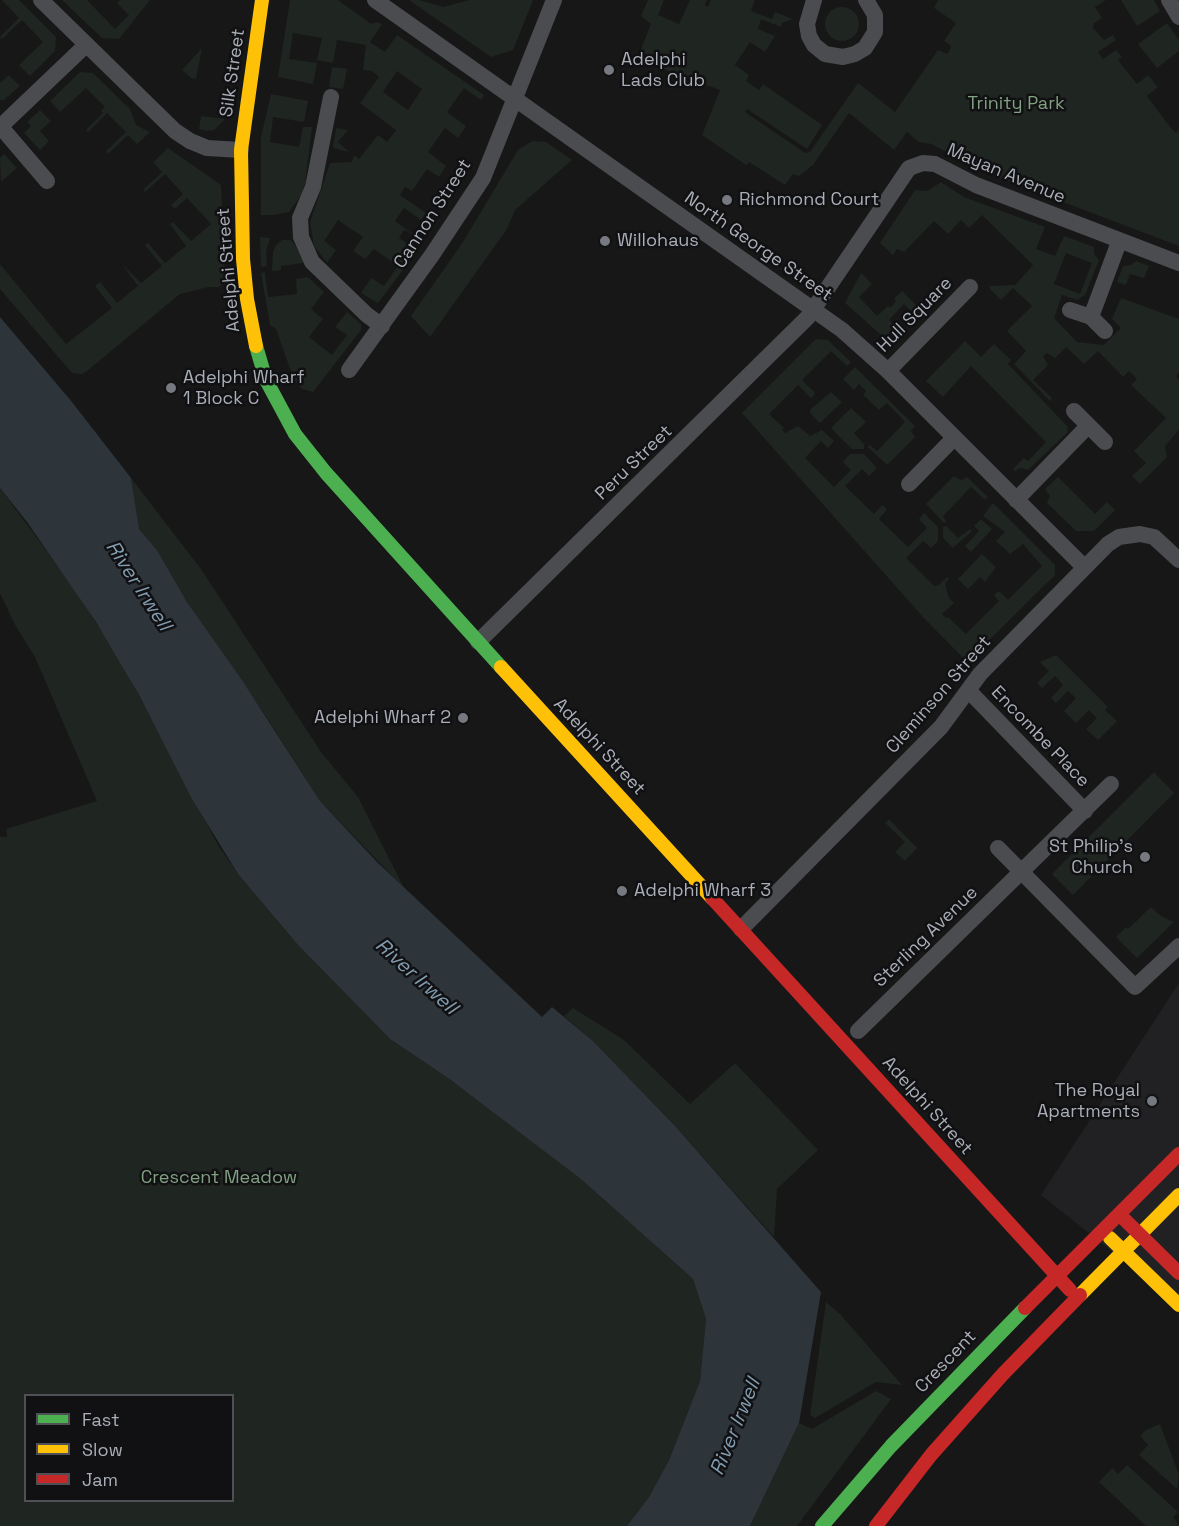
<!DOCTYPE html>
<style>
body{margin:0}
#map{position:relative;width:1179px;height:1526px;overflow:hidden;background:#171717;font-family:"Space Grotesk",sans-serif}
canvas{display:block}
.legend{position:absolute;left:24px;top:1394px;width:210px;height:108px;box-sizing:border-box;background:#111113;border:2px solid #4e5055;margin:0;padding:8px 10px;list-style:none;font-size:18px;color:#a9aeb7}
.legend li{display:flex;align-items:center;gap:12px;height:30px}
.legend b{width:30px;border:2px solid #4e5055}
</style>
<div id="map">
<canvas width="1179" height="1526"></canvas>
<ul class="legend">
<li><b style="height:8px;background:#4caf50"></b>Fast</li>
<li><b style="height:8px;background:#ffc107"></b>Slow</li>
<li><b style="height:8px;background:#c62828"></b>Jam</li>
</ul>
</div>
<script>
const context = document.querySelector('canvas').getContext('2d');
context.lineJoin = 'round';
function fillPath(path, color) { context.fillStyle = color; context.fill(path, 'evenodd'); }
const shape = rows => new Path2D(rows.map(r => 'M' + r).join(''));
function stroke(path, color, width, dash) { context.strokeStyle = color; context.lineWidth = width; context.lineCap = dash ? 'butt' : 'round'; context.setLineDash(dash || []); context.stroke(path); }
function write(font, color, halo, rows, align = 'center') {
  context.font = font + ' "Space Grotesk",sans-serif'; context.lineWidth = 5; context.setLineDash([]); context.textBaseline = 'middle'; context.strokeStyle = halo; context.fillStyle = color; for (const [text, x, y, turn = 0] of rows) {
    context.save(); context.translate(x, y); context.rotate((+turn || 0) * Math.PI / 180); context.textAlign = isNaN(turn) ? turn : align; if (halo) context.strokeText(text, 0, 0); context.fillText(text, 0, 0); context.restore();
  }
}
fillPath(shape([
 [1179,983,1179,1305,1041,1195]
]), '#212123');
fillPath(shape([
 [2,0,19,0,56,37,55,51,30,76,19,65,43,42,22,20,2,39,0,37,19,18],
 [62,0,87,0,115,29,129,15,117,3,120,0,150,0,119,39,102,38],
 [290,0,338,0,371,24,377,22,382,24,370,42,385,52,397,35,484,95,481,100,464,88,447,112,466,126,458,138,445,128,428,152,446,166,439,177,427,169,412,191,405,187,400,195,426,213,421,220,404,208,395,221,414,235,404,230,399,238,418,250,378,303,361,293,371,278,384,286,398,266,374,249,365,259,353,251,363,237,338,220,324,241,336,250,327,263,314,246,310,222,330,163,352,162,354,155,359,159,378,135,387,142,396,130,360,103,379,77,372,71,363,70,366,45,337,40,333,63,327,62,317,60,322,38,293,33,289,59,317,63,313,84,278,77],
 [397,71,422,89,408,110,383,92],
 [409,0,419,0,443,7,469,0,533,0,513,50,491,57],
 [648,0,664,0,658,15,679,24,690,0,707,0,705,5,708,7,711,0,755,0,751,11,772,19,775,12,793,19,782,23,781,27,761,19,758,29,775,36,765,52,750,42,735,65,749,75,746,81,759,90,763,84,822,125,807,149,747,109,745,112,805,153,810,152,858,83,895,112,938,50,948,54,951,46,944,41,956,23,934,8,938,0,1106,0,1095,7,1102,18,1094,23,1093,28,1104,40,1113,35,1116,40,1098,52,1103,59,1116,50,1122,57,1118,60,1137,84,1148,75,1158,87,1147,96,1170,127,1176,133,1179,129,1179,246,992,175,931,144,919,142,907,132,894,150,849,113,813,165,799,176,793,174,785,185,749,162,746,165,702,135,720,90,637,59,651,24,641,16],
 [1121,0,1154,0,1160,11,1137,26],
 '825 24a17 17 0 1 1 34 0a17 17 0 1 1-34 0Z',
 [1167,23,1179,40,1179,51,1157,68,1138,44],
 [202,48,196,79,191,78,182,70],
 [332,67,347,69,343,89,329,87],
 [80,72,93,73,130,109,136,125,150,132,137,144,128,135,108,154,106,151,126,132,107,113,88,132,86,130,103,113,101,111,105,107,86,88,60,112,50,101],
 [9,75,20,86,4,100,0,100,0,83],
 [271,94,308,101,304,122,273,117,270,142,299,147,303,127,312,127,305,184,301,196,289,212,273,215,261,215,261,137],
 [40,110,51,121,40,131,49,141,40,150,24,133,31,126,27,122],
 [201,116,225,119,214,130,206,131,199,129],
 [336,128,348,130,338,142,349,152,333,148],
 [532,141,546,142,572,160,515,210,507,229,430,337,411,316,463,242,518,150],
 [168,148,221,185,225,282,218,287,208,287,180,294,87,371,82,374,72,373,0,289,0,264,66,344,112,308,95,286,97,284,100,282,117,303,138,286,122,264,141,283,162,266,145,245,148,243,165,263,186,246,170,224,173,222,191,241,211,224,187,198,175,209,171,205,183,194,165,174,145,192,143,190,162,172,153,162],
 [4,154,17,168,1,182,0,158],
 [941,182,964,197,1045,227,1036,249,1055,256,1064,236,1094,247,1094,254,1099,260,1085,295,1077,300,1062,295,1054,318,1077,342,1104,345,1121,328,1112,319,1121,298,1179,319,1179,373,1176,376,1179,380,1179,430,1165,446,1167,457,1140,484,1132,476,1146,463,1134,451,1166,418,1131,385,1137,379,1129,371,1123,377,1098,351,1084,364,1066,347,1055,358,1047,353,1043,356,1048,365,1033,380,1052,398,1050,401,1014,364,1026,351,1007,331,1032,306,1013,288,1001,300,990,289,990,286,1015,285,1033,265,982,215,969,228,961,220,948,234,934,221,904,252,897,249,893,255,880,243,915,190,927,191],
 [1066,253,1092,263,1080,294,1054,284],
 [260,237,270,238,266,252,267,266,261,267],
 [282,240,291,240,295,245,304,263,281,266,281,270,272,271,273,252,276,245],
 [1136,261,1149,266,1144,278,1130,274,1126,285,1117,282,1123,266,1131,265],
 [265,272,268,297,297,294,296,279,308,277,324,292,311,309,323,319,309,337,332,355,347,335,335,327,347,312,361,324,361,330,313,392,302,389,294,380,276,329,270,325,261,273],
 [861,273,872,284,859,297,877,316,888,306,890,308,893,305,896,301,894,299,902,291,921,310,920,320,904,304,889,320,904,335,898,340,889,342,845,303],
 [816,339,828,340,851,362,847,366,831,351,802,380,815,393,814,395,811,398,798,385,769,414,784,428,782,430,785,433,798,426,810,436,822,430,834,441,828,448,821,441,805,458,834,487,851,470,843,462,850,454,864,454,877,468,869,476,862,469,845,486,874,514,882,505,885,507,887,510,879,519,908,547,927,528,919,519,924,513,938,527,938,541,931,548,923,541,906,558,934,586,939,585,947,577,949,579,945,583,949,598,954,603,942,614,946,618,948,617,966,634,999,601,994,595,999,591,1008,600,1042,566,1023,544,1010,554,996,541,1005,532,983,516,993,503,1055,565,1055,575,967,662,923,617,742,413],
 [965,341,981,357,994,344,1011,360,1008,364,1068,427,1067,433,1028,470,1020,468,1015,471,1013,469,1024,458,1028,461,1046,442,971,366,943,397,926,381],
 [855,367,915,426,911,431,915,437,887,465,868,447,870,445,877,451,905,422,887,403,879,410,863,395,866,391,859,384,854,390,843,379],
 [831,392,842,402,820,423,810,413,811,409],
 [851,408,866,422,854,433,864,444,864,449,852,449,831,428],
 [954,476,961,480,967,477,988,497,985,500,971,487,943,516,946,521,944,523,926,504],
 [1058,477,1095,514,1107,502,1115,510,1094,531,1076,531,1047,503,1050,496,1045,489],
 [131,478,201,569,321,752,358,797,404,888,320,801,264,713,187,602,157,550,138,528],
 [0,488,73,587,120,660,218,845,238,874,298,945,390,1039,448,1078,582,1180,693,1279,706,1319,700,1381,669,1460,649,1497,627,1526,0,1526,0,837,7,837,6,829,97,801,35,657,15,625,0,593],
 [26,1396,232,1396,232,1500,26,1500],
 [981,519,992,529,971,552,965,546,979,531,974,526],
 [946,526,958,538,970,529,972,531,953,548,943,538,943,527],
 [982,554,996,567,985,582,980,577,968,589,958,579],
 [1056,655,1108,707,1105,710,1117,721,1098,740,1086,729,1097,718,1089,710,1076,723,1064,711,1076,698,1068,691,1056,703,1051,698,1063,685,1055,676,1042,688,1037,683,1049,671,1040,662],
 [1154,772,1174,793,1073,895,1052,874],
 [889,819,917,848,905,861,895,852,905,842,885,823],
 [1151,907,1161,916,1174,922,1137,958,1116,937,1126,927,1128,929],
 [573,1008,624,1040,690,1104,735,1063,818,1150,777,1189,774,1237,676,1127,593,1041,564,1016],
 [826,1302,841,1315,902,1385,876,1382,815,1418,810,1415],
 [876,1391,891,1399,797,1526,750,1526,799,1423,812,1429],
 [1160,1424,1179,1475,1177,1489,1139,1455,1148,1445,1140,1436,1146,1430],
 [1127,1465,1178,1512,1173,1517,1179,1526,1146,1526,1099,1482,1112,1468,1118,1474]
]), '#1f2520');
fillPath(shape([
 [0,317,72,402,131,478,139,529,157,550,187,602,242,680,320,801,377,862,542,1017,552,1007,593,1041,676,1127,821,1292,799,1423,750,1526,627,1526,649,1497,669,1460,700,1381,706,1319,693,1279,582,1180,448,1078,390,1039,298,945,238,874,192,799,139,695,96,622,27,522,0,488]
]), '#2d343a');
stroke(shape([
 [41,0,175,131,190,141,207,148,241,150],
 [375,0,842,330,888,371,1084,567],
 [814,0,807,24,809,36,814,45,825,54,843,57,855,54,865,48,875,32,875,15,866,0],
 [1169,0,1179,17],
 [331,97,313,187,300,218,301,237,312,262,367,315,382,326],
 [0,126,47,181],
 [1,126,86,45],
 [1070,310,1091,317],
 [1105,331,1091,317,1119,242],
 [349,370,432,255,483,178,554,0],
 [888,371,970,287],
 [1074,411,1105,442],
 [909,484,954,438],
 [1016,500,1088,426],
 [478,642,808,317,909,168,923,163,935,164,976,185,1179,263],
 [968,690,1085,811],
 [998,848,1135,987,1179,946],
 [741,929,941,727,980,674,1108,544,1119,537,1140,534,1154,537,1179,560],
 [858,1031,1111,784]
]), '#4b4c50', 16);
stroke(shape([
 [256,346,266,380,295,434,326,473,501,667],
 [822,1526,891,1446,1025,1308]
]), '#4caf50', 14);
stroke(shape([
 [256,346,247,299,243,259,241,150,262,0],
 [501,667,712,898],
 [1110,1238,1179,1305],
 [1080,1295,1179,1195]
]), '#ffc107', 14);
stroke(shape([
 [712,898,1070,1290],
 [1124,1219,1179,1273],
 [1025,1308,1179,1154],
 [876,1526,931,1455,1003,1374,1080,1295]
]), '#c62828', 14);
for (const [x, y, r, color] of [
 [609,70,6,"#76797f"],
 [727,200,6,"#76797f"],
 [605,241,6,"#76797f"],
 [171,388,6,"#76797f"],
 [463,718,6,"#76797f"],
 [1145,857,6,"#76797f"],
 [622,891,6,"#76797f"],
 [1152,1101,6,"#76797f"]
]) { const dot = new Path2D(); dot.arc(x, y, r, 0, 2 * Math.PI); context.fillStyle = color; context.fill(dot); stroke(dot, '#111113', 2); }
write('18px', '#a9aeb7', '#111113', [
 ["Adelphi",621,60],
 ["Lads Club",621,81],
 ["Richmond Court",739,200],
 ["Willohaus",617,241],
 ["Adelphi Wharf",183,378],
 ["1 Block C",183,399],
 ["Adelphi Wharf 2",451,718,"right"],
 ["St Philip's",1133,847,"right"],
 ["Church",1133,868,"right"],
 ["Adelphi Wharf 3",634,891],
 ["The Royal",1140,1091,"right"],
 ["Apartments",1140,1112,"right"]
], 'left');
write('18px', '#a9aeb7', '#111113', [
 ["Silk Street",233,73,-82],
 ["Mayan Avenue",1006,174,23],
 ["Cannon Street",433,214,-57],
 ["North George Street",758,247,35],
 ["Adelphi Street",229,270,-95],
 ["Hull Square",915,315,-45],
 ["Peru Street",634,463,-44],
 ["Cleminson Street",939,695,-49],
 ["Encombe Place",1040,737,46],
 ["Adelphi Street",599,747,47],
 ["Sterling Avenue",926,937,-44],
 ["Adelphi Street",927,1106,48],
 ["Crescent",946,1362,-46]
]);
write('18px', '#81a182', '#111113', [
 ["Trinity Park",1016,104],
 ["Crescent Meadow",219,1178]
]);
write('italic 20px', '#829cb0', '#111113', [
 ["River Irwell",138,586,57],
 ["River Irwell",416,977,42],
 ["River Irwell",736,1427,-68]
]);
</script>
